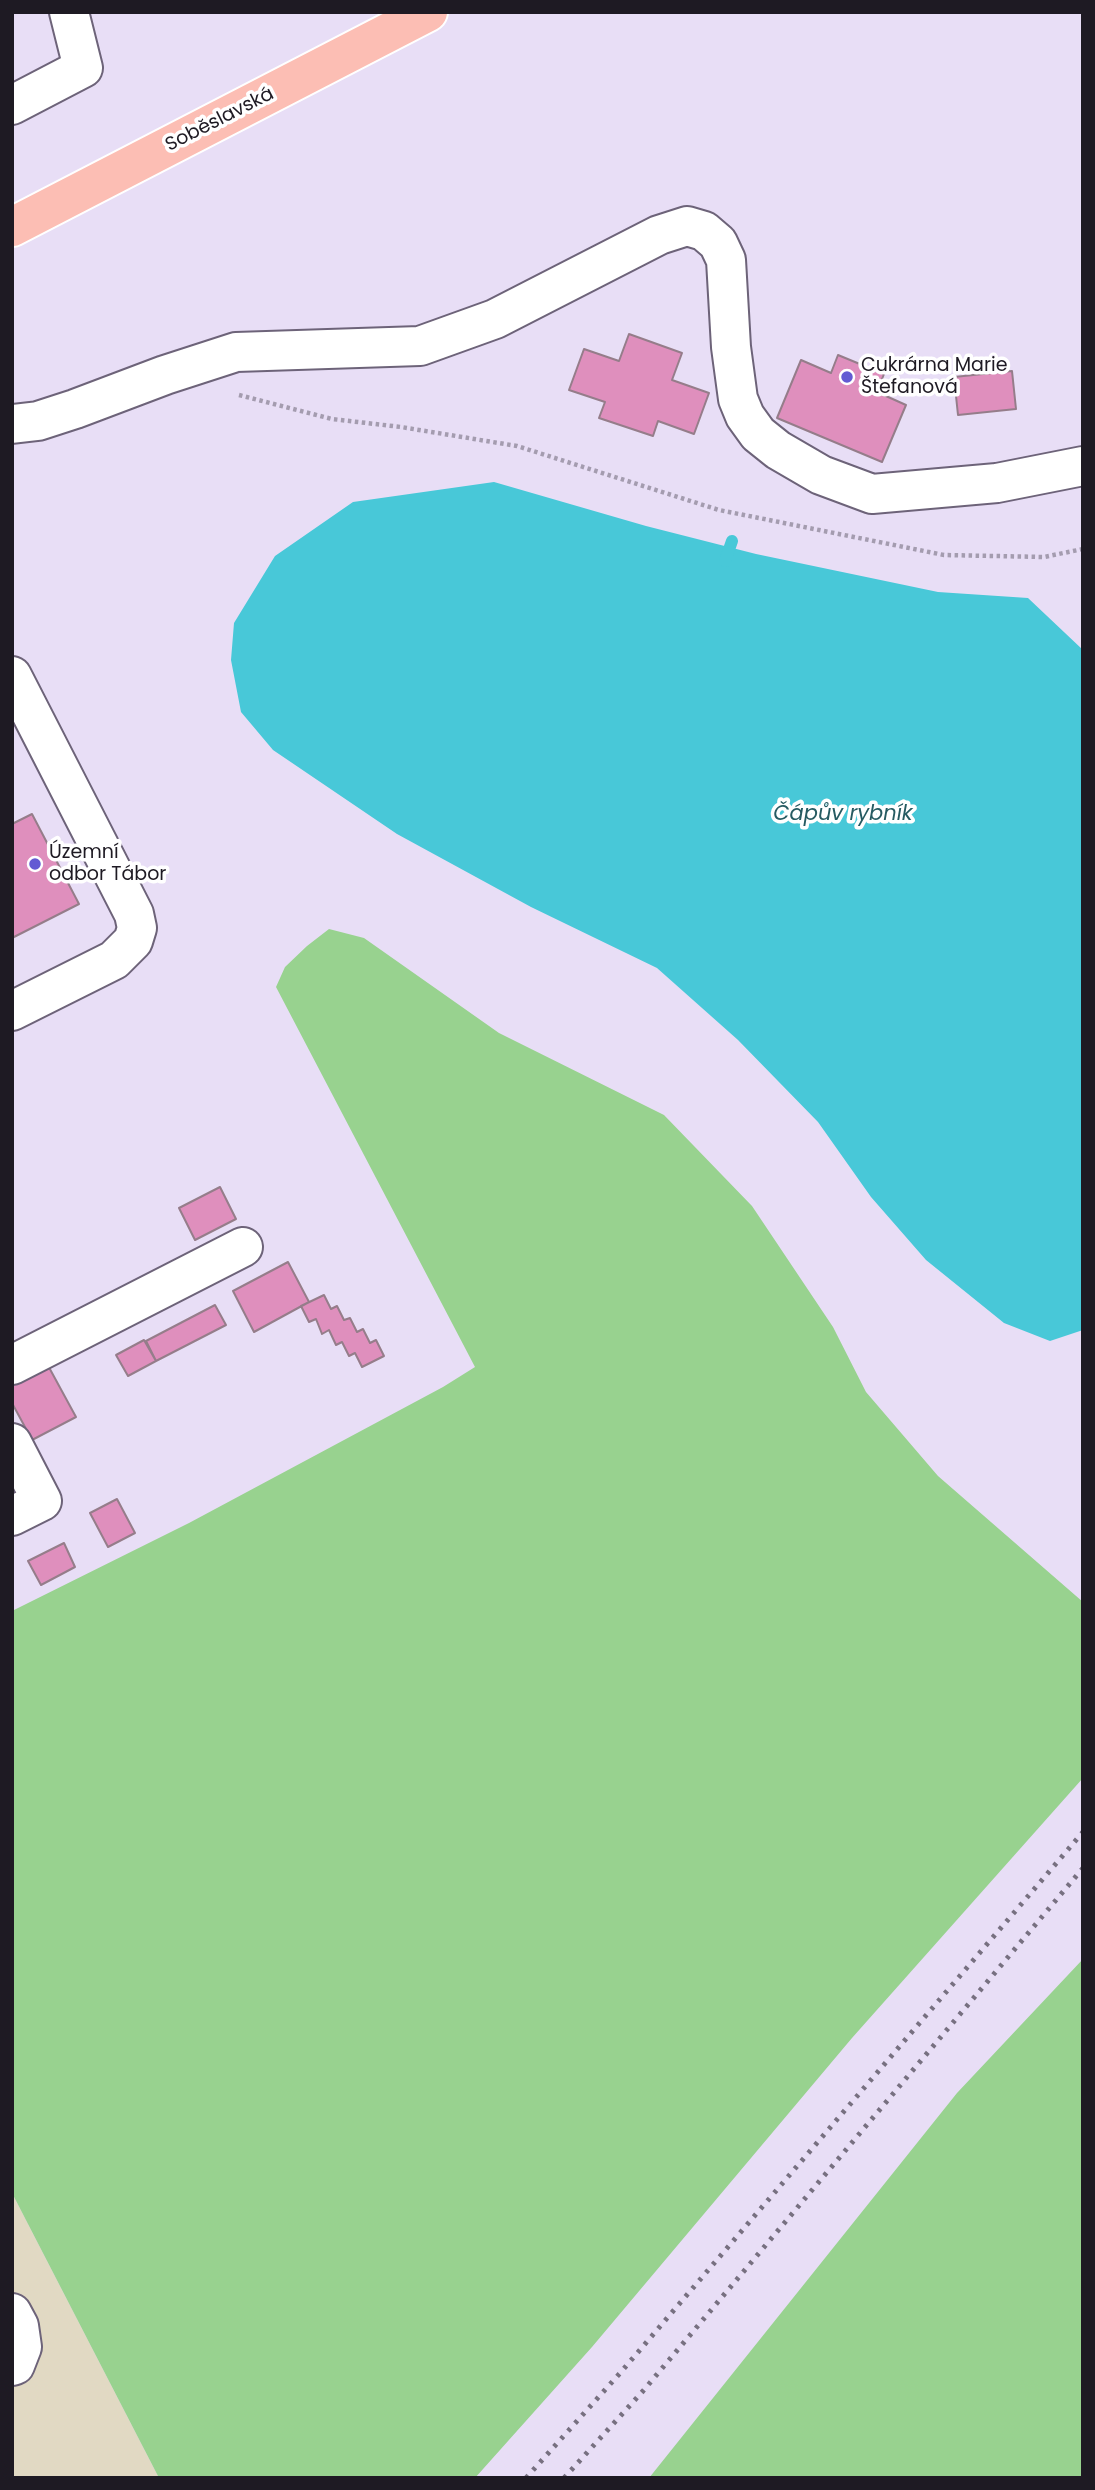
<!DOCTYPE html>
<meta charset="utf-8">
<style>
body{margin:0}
#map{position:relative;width:1095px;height:2490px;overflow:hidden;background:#e8def6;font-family:Poppins,sans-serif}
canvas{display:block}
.frame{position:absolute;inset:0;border:14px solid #1e1a23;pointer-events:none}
</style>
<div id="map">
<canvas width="1095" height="2490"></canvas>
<div class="frame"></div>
</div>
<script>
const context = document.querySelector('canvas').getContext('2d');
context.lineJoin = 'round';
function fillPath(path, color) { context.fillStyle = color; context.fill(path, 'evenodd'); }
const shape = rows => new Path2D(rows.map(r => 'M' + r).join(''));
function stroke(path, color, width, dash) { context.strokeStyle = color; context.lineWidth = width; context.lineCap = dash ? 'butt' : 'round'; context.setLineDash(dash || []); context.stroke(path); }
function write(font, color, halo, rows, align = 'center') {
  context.font = font + ' Poppins,sans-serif'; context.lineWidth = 7; context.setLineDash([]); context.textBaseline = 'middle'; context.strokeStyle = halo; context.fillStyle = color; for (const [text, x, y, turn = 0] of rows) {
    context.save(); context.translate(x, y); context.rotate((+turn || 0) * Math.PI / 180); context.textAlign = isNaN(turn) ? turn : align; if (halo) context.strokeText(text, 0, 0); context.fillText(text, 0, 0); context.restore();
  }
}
fillPath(shape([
 [12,2193,159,2478,12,2478]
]), '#e1d9c3');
fillPath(shape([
 [329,929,364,938,499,1033,664,1115,752,1206,833,1327,866,1392,938,1476,1083,1602,1083,1778,852,2038,592,2347,475,2478,159,2478,12,2193,12,1611,189,1523,443,1387,475,1367,276,987,285,967,307,946],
 [1083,1959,1083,2478,649,2478,957,2093]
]), '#98d28f');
fillPath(shape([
 [494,482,646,526,756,554,938,592,1028,598,1083,650,1083,1330,1050,1341,1004,1323,926,1260,871,1197,818,1122,738,1040,657,968,531,907,397,834,273,750,241,712,231,660,234,623,275,556,353,502]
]), '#48c8d8');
stroke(shape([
 [725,561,732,541]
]), '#48c8d8', 12);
const building = shape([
 [629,334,682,353,672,380,709,393,694,434,658,421,653,436,599,418,605,402,569,390,584,349,619,361,629,334],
 [838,355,884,374,877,392,906,405,882,462,777,418,801,360,831,373,838,355],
 [1012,371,1016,409,958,415,954,377,1012,371],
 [32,814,79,904,12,938,12,824,32,814],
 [220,1187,236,1219,195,1240,179,1208,220,1187],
 [288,1262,309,1302,254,1332,233,1291,288,1262],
 [324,1295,331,1309,337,1306,344,1320,350,1318,357,1332,363,1329,370,1343,376,1340,384,1356,362,1367,355,1353,349,1356,342,1342,336,1345,329,1330,322,1334,316,1319,309,1322,301,1306,324,1295],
 [215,1305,226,1325,156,1361,146,1341,215,1305],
 [144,1340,156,1361,128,1376,116,1355,144,1340],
 [45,1360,76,1417,32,1440,12,1403,12,1378,45,1360],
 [117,1499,135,1533,108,1547,90,1513,117,1499],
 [64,1543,75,1567,41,1585,28,1561,64,1543]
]);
fillPath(building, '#df8fbd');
stroke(building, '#957d8a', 2);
const minor = shape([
 [12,105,83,68,69,12],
 [12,424,38,421,75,409,165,375,236,352,420,346,495,319,659,235,687,226,704,231,718,243,726,260,731,347,738,399,745,416,758,434,778,450,821,475,872,494,997,483,1083,466],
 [12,676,134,914,137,928,133,941,114,960,12,1011],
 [12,1365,243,1247],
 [12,1443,42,1501,12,1516],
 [12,2313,19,2326,22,2347,15,2365,12,2366]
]);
const major = shape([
 [12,227,428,12]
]);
stroke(minor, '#6d6379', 42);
stroke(major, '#fff', 42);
stroke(shape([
 [239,395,332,419,401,427,517,446,719,510,944,555,1044,557,1083,549]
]), '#a49caf', 4.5, [3.5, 3.5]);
stroke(minor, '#fff', 38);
stroke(major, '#fcbeb4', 38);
stroke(shape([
 [526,2478,621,2372,1083,1832],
 [564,2478,643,2391,1083,1868]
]), '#777080', 5, [3.5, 7]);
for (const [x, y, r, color] of [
 [847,377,7,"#635ad3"],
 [35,864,7,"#635ad3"]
]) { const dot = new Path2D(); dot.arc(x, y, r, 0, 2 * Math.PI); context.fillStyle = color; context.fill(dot); stroke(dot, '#fff', 2.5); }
write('19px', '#1e1a23', '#fff', [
 ["Soběslavská",220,120,-27]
]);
write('19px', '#1e1a23', '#fff', [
 ["Cukrárna Marie",861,366],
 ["Štefanová",861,388],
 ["Územní",49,853],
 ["odbor Tábor",49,875]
], 'left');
write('italic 21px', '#265b62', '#fff', [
 ["Čápův rybník",843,815]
]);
</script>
